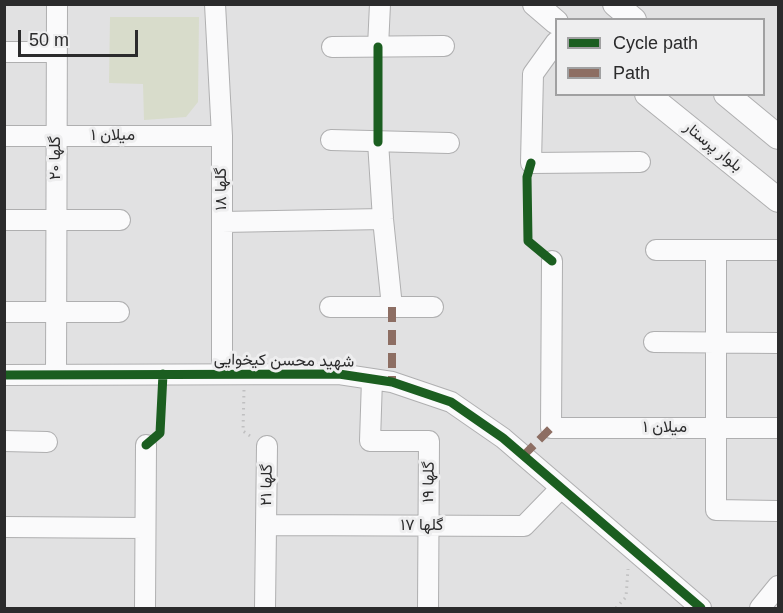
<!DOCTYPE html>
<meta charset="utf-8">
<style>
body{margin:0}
#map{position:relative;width:783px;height:613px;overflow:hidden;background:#e1e1e2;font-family:Helvetica,sans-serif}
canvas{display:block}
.frame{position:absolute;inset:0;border:6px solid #2b2b2c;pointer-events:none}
.legend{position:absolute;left:555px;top:18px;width:210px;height:78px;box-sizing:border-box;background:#eeeeef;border:2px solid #a0a0a1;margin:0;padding:8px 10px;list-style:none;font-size:18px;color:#2b2b2c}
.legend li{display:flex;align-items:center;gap:12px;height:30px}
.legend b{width:30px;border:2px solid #a0a0a1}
.scale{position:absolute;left:18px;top:30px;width:120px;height:27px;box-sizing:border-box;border:3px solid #2b2b2c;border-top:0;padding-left:8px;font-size:18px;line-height:21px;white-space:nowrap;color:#2b2b2c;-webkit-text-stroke:4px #eeeeef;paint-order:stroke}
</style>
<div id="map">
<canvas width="783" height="613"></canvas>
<div class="frame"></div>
<ul class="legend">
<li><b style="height:8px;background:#1b5e20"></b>Cycle path</li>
<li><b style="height:8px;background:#8d6e63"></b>Path</li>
</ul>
<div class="scale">50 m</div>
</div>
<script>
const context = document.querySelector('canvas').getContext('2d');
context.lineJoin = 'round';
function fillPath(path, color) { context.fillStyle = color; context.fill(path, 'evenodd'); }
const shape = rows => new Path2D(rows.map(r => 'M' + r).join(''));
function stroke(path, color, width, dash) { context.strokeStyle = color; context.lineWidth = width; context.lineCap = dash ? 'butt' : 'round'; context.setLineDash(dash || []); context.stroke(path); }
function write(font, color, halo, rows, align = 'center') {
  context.font = font + ' Helvetica,Vazirmatn,sans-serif'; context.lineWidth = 6; context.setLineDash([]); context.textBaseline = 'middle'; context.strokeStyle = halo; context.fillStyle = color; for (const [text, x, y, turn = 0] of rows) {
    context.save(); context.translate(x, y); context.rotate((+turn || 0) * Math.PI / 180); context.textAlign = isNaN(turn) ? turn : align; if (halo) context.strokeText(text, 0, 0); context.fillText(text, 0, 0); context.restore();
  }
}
fillPath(shape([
 [110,17,199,17,198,102,186,117,144,120,143,84,109,83]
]), '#d8dccb');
const minor = shape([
 [215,4,222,136,222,374],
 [556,42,533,74,531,163,640,162],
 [332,47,444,46],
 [378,47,380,4],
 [4,52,56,52],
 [4,136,222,136],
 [331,140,449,143],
 [378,142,383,219,392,307],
 [4,220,120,220],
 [222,222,383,219],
 [656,250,778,250],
 [716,250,716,510,777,511],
 [552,261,551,428,778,428],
 [330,307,433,307],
 [4,312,119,312],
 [654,342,778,343],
 [4,375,339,374,392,382,451,402,503,438,701,608],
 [56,375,57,4],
 [372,379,370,441,429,441,428,608],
 [4,441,47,442],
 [267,525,524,526,560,489],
 [4,527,145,528],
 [145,608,146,445],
 [265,608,267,446],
 [760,608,778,586]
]);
const major = shape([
 [535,4,556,22],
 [615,4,634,20],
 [647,94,778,200],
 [726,94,778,137]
]);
stroke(minor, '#afafb0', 22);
stroke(major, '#afafb0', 26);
stroke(shape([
 [244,390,243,431,253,438],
 [616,608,626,597,628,569]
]), '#c0c0c1', 3, [1.5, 4.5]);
stroke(minor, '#fafafb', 20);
stroke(major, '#fafafb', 24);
stroke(shape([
 [392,307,392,382],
 [523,456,551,428]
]), '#8d6e63', 8, [15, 8]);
stroke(shape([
 [378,142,378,47],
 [531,163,527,177,528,241,552,261],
 [4,375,339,374,392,382,451,402,503,438,701,608],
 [146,445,160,433,163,374]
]), '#1b5e20', 9);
write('16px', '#2b2b2c', '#eeeeef', [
 ["میلان ۱",113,136],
 ["بلوار پرستار",713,147,39],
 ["گلها ۲۰",56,158,-90],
 ["گلها ۱۸",222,189,-90],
 ["شهید محسن کیخوایی",284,361,1],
 ["میلان ۱",665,428],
 ["گلها ۱۹",429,482,-89],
 ["گلها ۲۱",267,485,-89],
 ["گلها ۱۷",422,526]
]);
</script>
